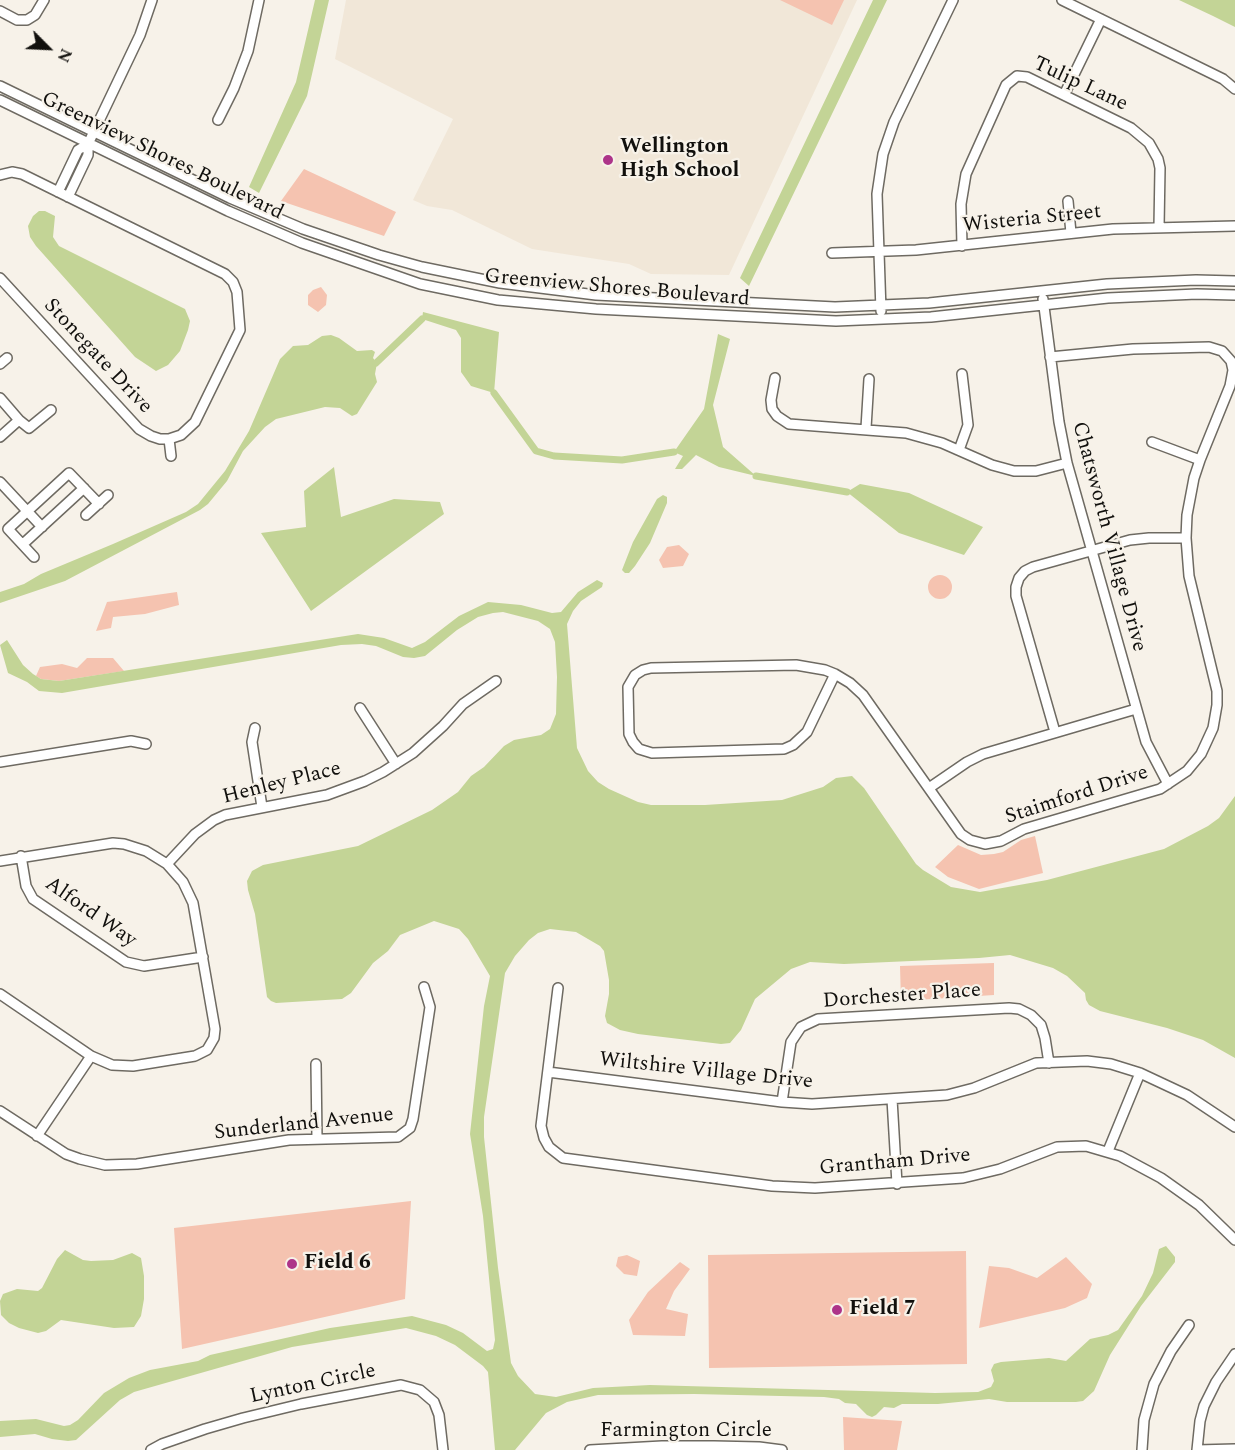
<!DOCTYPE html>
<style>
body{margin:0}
#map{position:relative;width:1235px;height:1450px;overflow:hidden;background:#f7f2e9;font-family:Spectral,serif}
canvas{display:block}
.north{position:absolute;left:18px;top:18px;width:60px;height:60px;-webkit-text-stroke:4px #f7f2e9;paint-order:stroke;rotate:114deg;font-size:16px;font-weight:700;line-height:24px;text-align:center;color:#11100d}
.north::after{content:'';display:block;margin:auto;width:21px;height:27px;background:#11100d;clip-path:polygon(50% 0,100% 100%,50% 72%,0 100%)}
</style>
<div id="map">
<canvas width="1235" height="1450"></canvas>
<div class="north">N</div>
</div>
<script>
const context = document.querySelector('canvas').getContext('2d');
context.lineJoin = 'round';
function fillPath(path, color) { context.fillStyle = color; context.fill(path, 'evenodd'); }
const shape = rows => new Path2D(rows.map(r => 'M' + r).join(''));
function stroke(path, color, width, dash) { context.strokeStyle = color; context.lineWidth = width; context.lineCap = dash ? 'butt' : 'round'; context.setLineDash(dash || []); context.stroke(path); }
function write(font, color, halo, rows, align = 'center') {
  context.font = font + ' Spectral,serif'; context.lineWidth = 4.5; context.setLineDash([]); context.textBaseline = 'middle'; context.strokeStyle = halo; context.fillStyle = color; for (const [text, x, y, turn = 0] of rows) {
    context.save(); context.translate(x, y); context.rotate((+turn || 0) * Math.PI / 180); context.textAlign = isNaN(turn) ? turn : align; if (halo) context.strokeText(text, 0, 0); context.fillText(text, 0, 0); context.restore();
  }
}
fillPath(shape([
 [346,0,857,0,729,275,651,274,629,264,532,249,452,210,427,206,413,200,453,119,335,59]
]), '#f1e7d8');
fillPath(shape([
 [780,0,844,0,832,25],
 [304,169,396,212,384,236,281,201],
 [321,287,327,295,326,305,318,312,308,305,308,295,313,290],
 [679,545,689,554,683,566,663,568,659,560,667,547],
 '928 587a12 12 0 1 1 24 0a12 12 0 1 1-24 0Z',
 [177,592,179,605,145,614,113,617,111,628,96,631,107,602],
 [87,658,113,658,124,671,59,681,41,679,36,676,40,667,62,664,77,668],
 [1035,836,1043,873,979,889,948,877,935,867,958,845,981,855,994,854,1003,852,1021,840],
 [994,963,994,995,901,1001,900,966],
 [411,1201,405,1299,182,1349,174,1228],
 [966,1251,967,1364,709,1368,708,1255],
 [627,1255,640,1261,637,1276,624,1274,616,1266,618,1257],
 [1066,1257,1092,1284,1087,1298,1065,1308,979,1328,989,1266,1009,1268,1037,1278],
 [680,1262,690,1269,674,1291,666,1309,688,1314,685,1336,633,1335,629,1320,648,1292],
 [843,1417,902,1421,897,1450,844,1450]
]), '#f5c3b0');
fillPath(shape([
 [315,0,329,0,307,96,259,193,249,187,296,82],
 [873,0,887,0,749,286,740,278],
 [1179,0,1235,0,1235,27,1213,16],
 [39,211,45,211,55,216,53,237,59,246,185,309,190,321,188,330,180,351,168,365,156,371,135,357,36,246,30,237,28,226,33,216],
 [423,312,499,332,494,393,471,386,461,372,461,338,456,330,422,319],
 [718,334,730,339,713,405,723,447,756,476,719,467,696,455,682,469,675,469,683,456,674,452,704,409],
 [331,335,339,338,357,351,372,350,375,352,373,358,377,363,375,374,377,382,357,414,352,416,340,408,325,407,276,419,265,427,243,451,227,481,208,504,200,510,65,581,0,603,0,592,24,584,41,574,113,544,186,512,198,504,225,471,249,431,280,359,293,346,308,345,322,336],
 [334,467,341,517,394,499,440,502,444,514,311,611,261,533,306,527,304,491],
 [860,484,909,493,983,527,964,555,899,533,847,492],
 [663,495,667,497,667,503,650,543,635,566,629,573,625,573,622,570,633,542,657,499],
 [597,580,603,583,602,587,581,601,573,611,567,624,577,748,588,771,598,782,609,789,638,802,651,805,705,805,782,800,823,787,836,778,852,776,864,788,916,864,923,870,951,887,980,892,1047,880,1164,849,1208,826,1219,818,1235,796,1235,1058,1203,1040,1167,1028,1100,1011,1089,1005,1086,1000,1085,993,1067,976,1053,968,1010,955,979,958,844,964,810,962,791,969,755,999,741,1030,730,1043,721,1044,638,1034,620,1030,607,1023,605,1016,609,994,609,980,604,951,600,946,576,932,550,929,538,933,529,940,515,956,505,973,484,1117,484,1137,498,1268,511,1363,518,1376,535,1394,556,1397,593,1388,650,1385,935,1393,978,1392,991,1387,994,1381,991,1370,994,1364,1001,1362,1049,1358,1066,1361,1090,1339,1108,1335,1118,1330,1142,1296,1153,1273,1159,1249,1166,1246,1175,1257,1175,1262,1141,1306,1110,1355,1094,1391,1083,1401,1076,1402,1007,1402,989,1399,938,1404,902,1404,894,1408,884,1407,876,1415,872,1417,867,1415,856,1404,845,1403,839,1399,824,1397,694,1394,598,1395,567,1402,546,1413,515,1450,495,1450,488,1372,483,1366,455,1345,436,1336,406,1328,292,1347,134,1392,120,1400,76,1440,68,1441,52,1439,35,1434,0,1437,0,1421,36,1419,64,1426,70,1425,78,1420,104,1393,129,1378,150,1370,198,1361,210,1355,330,1328,412,1316,446,1325,463,1333,487,1351,493,1349,495,1340,483,1216,470,1134,484,1006,490,976,468,939,459,929,434,921,400,935,388,951,373,963,351,993,342,999,276,1003,271,1001,267,997,255,914,248,890,247,881,252,871,263,865,358,846,432,810,458,792,471,776,484,767,504,746,514,740,541,735,550,729,556,714,557,677,555,642,550,629,538,621,503,612,493,613,478,617,457,630,425,656,414,658,403,657,376,646,362,644,341,645,62,693,39,691,27,682,8,673,0,645,7,640,23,665,33,674,41,679,59,681,358,634,384,638,412,648,425,642,459,616,488,602,521,605,552,613,561,612,578,592],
 [65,1250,83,1260,91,1261,113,1260,132,1253,141,1258,144,1276,144,1299,141,1316,134,1327,114,1328,61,1320,46,1331,38,1333,19,1328,9,1323,1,1315,0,1301,3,1294,17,1289,38,1291,42,1288,57,1259]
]), '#c3d496');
stroke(shape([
 [376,363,422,319],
 [494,393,536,451,554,456,622,460,674,452],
 [756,476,847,492]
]), '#c3d496', 7);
const minor = shape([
 [1062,0,1223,79,1235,89],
 [0,11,17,20,27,20,35,15,44,0],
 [0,86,230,198,303,229,379,255,422,267,500,283,596,295,835,307,929,303,1107,284,1196,280,1235,281],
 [1064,95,1101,19],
 [0,100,228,211,302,243,420,284,498,300,596,309,836,321,931,317,1108,298,1197,294,1235,295],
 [218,120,234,88,248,51,259,0],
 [0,175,12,172,22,174,225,274,233,282,237,292,240,330,195,422,181,435,169,439,160,439,151,436,139,429,0,278],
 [58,192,78,150,88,144],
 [68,197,88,155,88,144,140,35,152,0],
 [1068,201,1071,233],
 [962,246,961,204,966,174,1006,85,1017,76,1027,77,1131,128,1149,143,1158,159,1160,168,1159,227],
 [832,253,916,250,1113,229,1235,226],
 [1043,299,1059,422,1067,463,1146,742,1168,784],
 [881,311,877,194,883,154,894,122,953,0],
 [0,364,7,358],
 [775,378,771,400,772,409,777,416,789,424,906,433,942,443,992,465,1014,471,1036,471,1067,463],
 [0,398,19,420,29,428,51,410],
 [866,428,869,379],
 [0,437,19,420],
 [169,439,171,456],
 [1152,442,1200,460],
 [959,450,968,425,962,374],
 [0,482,42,527],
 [86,515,108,495],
 [23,544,84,488],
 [34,557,8,529,69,473,99,504],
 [835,674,807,732,793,745,784,749,652,753,639,749,633,742,629,734,628,687,635,675,643,670,651,668,796,665,825,670,835,674,850,683,863,695,961,834,970,840,985,844,1001,841,1024,829,1160,789,1187,771,1201,754,1213,728,1217,705,1217,691,1189,576,1186,538,1187,515,1194,478,1200,460,1230,386,1233,370,1231,361,1222,351,1209,347,1133,349,1050,357],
 [360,708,396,764],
 [255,728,252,742,262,807],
 [1055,732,1016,596,1016,587,1019,578,1025,571,1033,567,1130,540,1149,538,1186,538],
 [0,762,131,741,146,744],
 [929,788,967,762,983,754,1136,709],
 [21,856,26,886,33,899,126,962,144,966,203,957],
 [0,861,113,843,124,844,146,851,167,864,183,882,193,903,215,1029,214,1038,207,1050,195,1056,133,1066,112,1065,91,1056,0,994],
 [167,864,195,834,214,820,225,815,327,795,365,781,383,772,413,753,443,726,463,704,496,681],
 [558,988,541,1126,544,1138,549,1147,563,1158,772,1186,815,1188,963,1178,1000,1169,1057,1147,1086,1146,1120,1156,1161,1178,1199,1205,1235,1240],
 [316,1064,317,1139],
 [548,1072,782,1102,812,1104,947,1095,974,1088,1036,1063,1087,1061,1111,1064,1140,1073,1187,1095,1235,1127],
 [892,1099,897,1184],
 [782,1102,791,1042,801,1027,818,1019,1009,1008,1019,1009,1031,1015,1041,1025,1045,1038,1049,1063],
 [0,1111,66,1154,80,1159,105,1165,137,1164,289,1140,398,1137,410,1128,413,1119,430,1007,424,987],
 [37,1136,91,1056],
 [1108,1151,1140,1073],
 [151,1450,162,1444,205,1429,243,1418,301,1404,401,1385,420,1390,434,1402,439,1415,443,1450],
 [590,1450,662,1446,714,1446,759,1447,782,1450],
 [1142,1450,1144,1420,1154,1384,1171,1351,1189,1325],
 [1197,1450,1200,1421,1204,1406,1216,1382,1235,1354],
 [1197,1450,1235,1449]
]);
stroke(minor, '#6e6a62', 12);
stroke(minor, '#fff', 9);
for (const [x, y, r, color] of [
 [608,160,6,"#ad3489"],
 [292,1264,6,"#ad3489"],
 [837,1310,6,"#ad3489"]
]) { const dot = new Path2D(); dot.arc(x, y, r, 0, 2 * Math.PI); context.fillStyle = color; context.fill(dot); stroke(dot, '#f7f2e9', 2); }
write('21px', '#11100d', '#f7f2e9', [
 ["Tulip Lane",1080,85,25],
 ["Greenview Shores Boulevard",162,157,26],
 ["Wisteria Street",1032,220,-6],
 ["Greenview Shores Boulevard",617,289,5],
 ["Stonegate Drive",97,357,47],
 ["Chatsworth Village Drive",1108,537,75],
 ["Henley Place",282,784,-14],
 ["Staimford Drive",1077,796,-18],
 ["Alford Way",90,913,35],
 ["Dorchester Place",902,997,-4],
 ["Wiltshire Village Drive",706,1072,6],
 ["Sunderland Avenue",304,1125,-6],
 ["Grantham Drive",895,1163,-5],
 ["Lynton Circle",313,1385,-12],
 ["Farmington Circle",686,1432]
]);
write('bold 21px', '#11100d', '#f7f2e9', [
 ["Wellington",620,148],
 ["High School",620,172],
 ["Field 6",304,1264],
 ["Field 7",849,1310]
], 'left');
</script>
